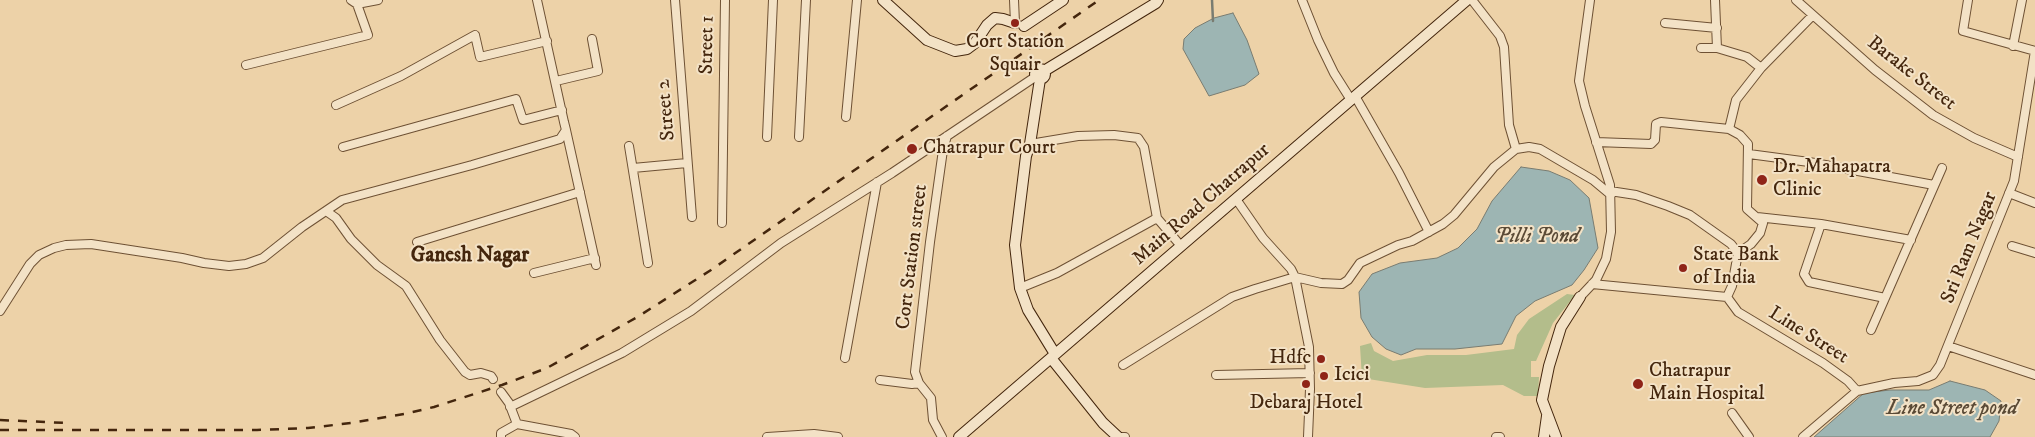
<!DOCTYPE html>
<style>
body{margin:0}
canvas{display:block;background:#edd2a8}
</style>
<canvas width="2035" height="437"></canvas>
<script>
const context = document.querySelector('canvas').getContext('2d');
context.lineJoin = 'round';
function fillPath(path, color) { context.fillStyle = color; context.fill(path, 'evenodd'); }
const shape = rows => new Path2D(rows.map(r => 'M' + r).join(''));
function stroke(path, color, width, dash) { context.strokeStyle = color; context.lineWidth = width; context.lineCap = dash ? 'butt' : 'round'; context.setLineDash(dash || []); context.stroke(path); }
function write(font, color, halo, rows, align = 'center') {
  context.font = font + ' "IM FELL DW Pica",serif'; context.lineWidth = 4; context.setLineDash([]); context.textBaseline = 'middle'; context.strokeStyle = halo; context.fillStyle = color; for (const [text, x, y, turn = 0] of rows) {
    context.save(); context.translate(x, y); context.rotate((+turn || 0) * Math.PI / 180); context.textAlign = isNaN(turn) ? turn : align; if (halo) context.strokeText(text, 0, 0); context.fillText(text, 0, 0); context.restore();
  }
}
fillPath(shape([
 [1567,294,1575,295,1553,323,1536,361,1531,361,1531,377,1539,377,1538,396,1524,396,1503,385,1425,388,1362,378,1360,346,1371,343,1374,351,1393,361,1427,355,1466,355,1514,349,1517,335,1529,319]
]), '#b3bd8b');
const water = shape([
 [1233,13,1247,40,1259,74,1245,85,1209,96,1183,49,1184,39,1195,28,1214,18,1233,13],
 [1521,167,1549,171,1570,180,1589,198,1598,248,1584,270,1572,285,1535,301,1516,316,1502,344,1455,349,1416,349,1401,355,1386,349,1372,337,1361,318,1359,292,1372,274,1400,263,1437,258,1458,248,1477,229,1492,201,1521,167],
 [1950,381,1985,390,2001,401,1999,421,1990,437,1814,437,1864,393,1890,390,1929,390,1950,381]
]);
fillPath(water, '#9db5b3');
stroke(water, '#797c71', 1);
stroke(shape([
 [1212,0,1213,21]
]), '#797c71', 2.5);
const street = shape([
 [351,0,357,4,378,0],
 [675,0,692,217],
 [1014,0,1015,23],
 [1302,0,1318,40,1334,73,1351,100],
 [1472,0,1500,36,1504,47,1509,125,1516,149],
 [1715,0,1717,48,1747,57,1761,68],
 [1796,0,1875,70,1933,115,1974,138,2018,157],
 [1968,0,1963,31,2035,51],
 [1665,23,1717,28],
 [2013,46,2022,0],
 [1701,48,1717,48],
 [246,65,368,35,357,4],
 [556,81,598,71,592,39],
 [1355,96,1399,173,1429,232],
 [336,105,401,76,475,35,480,57,547,41],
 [846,117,857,0],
 [566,130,596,265],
 [767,137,773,0],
 [799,137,806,0],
 [1596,142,1651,144,1655,140,1656,124,1661,122,1729,129],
 [1030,144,1078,136,1114,135,1138,138,1144,147,1157,218,1181,246],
 [629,146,648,263],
 [343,147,516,99,523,120,562,110],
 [1749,154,1809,162,1934,185],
 [633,168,687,163],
 [1610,191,1636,195,1668,206,1690,215,1731,244,1738,253,1732,286,1727,297,1738,312,1823,363,1848,381,1857,391],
 [2009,193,2035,203],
 [1236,199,1263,238,1291,269,1295,277,1309,347,1310,389,1308,437],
 [326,211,336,218,351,239,377,265,406,286,440,340,465,372,470,375,481,373,491,376,493,379],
 [1757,217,1821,224,1911,240],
 [722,223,725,0],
 [1821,224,1804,274,1809,282,1885,298],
 [417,242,580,192],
 [2012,246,2035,253],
 [1738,253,1751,244,1760,233,1763,223,1747,209,1748,144,1740,135,1729,129,1736,100,1761,68,1813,15],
 [534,273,595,258],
 [1592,284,1727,297],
 [1020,288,1057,273,1157,218],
 [1580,297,1596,280,1606,259,1611,232,1610,185,1585,106,1579,81,1590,0],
 [0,311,30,264,39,255,54,248,66,245,91,244,182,258,204,263,229,266,246,264,263,258,302,227,342,200,472,165,560,139,566,130,564,122,537,0],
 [1871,330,1942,168],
 [1948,346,2035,375],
 [845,358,877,182],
 [1123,365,1232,297,1255,289,1295,277,1321,283,1342,284,1348,280,1360,263,1398,245,1412,241,1443,224,1454,215,1494,167,1516,149,1529,147,1540,149,1593,180,1611,195],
 [1216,375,1310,373],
 [880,380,912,384,919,383],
 [501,392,509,403,517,424,571,434,575,437],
 [510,407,622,353,691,311,781,243,892,173,1035,77],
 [1732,413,1749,437],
 [501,437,501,433,517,424],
 [767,437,814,434,838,437],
 [942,437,933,420,931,398,919,383,915,372,930,242,943,150,947,136],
 [1118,437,1125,437],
 [1496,437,1500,437],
 [1803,437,1857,391,1894,383,1918,381,1933,375,1940,365,2014,181,2035,51]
]);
const secondary = shape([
 [883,0,927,40,955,51,967,49,975,43,987,25,995,18,1003,19,1015,23],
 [1024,26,1063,0],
 '1035 74a5 5 0 1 1 10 0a5 5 0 1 1-10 0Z',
 [1044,71,1156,3,1158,0],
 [1040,79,1030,144,1026,156,1015,245,1020,288,1028,310,1055,354],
 [1051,358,1103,423,1118,437],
 [959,437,1467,0],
 [1544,437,1547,416],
 [1556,437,1542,400,1549,366,1561,327,1580,297]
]);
stroke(street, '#6e5134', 10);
stroke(secondary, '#44260d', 12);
stroke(street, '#f3e2c6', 8);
stroke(secondary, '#f3e2c6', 10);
stroke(shape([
 [0,420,67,423],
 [0,430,257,430,308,428,351,423,404,414,434,407,502,385,547,368,639,316,711,270,1099,0]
]), '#44260d', 2.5, [9, 9]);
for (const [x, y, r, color] of [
 [1015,23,5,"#8f2418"],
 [912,149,6,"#8f2418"],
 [1762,180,6,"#8f2418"],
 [1683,268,5,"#8f2418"],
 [1321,359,5,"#8f2418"],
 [1324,376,5,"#8f2418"],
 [1306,384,5,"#8f2418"],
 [1638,384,6,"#8f2418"]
]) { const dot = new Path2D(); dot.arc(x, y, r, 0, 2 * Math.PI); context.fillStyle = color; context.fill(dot); stroke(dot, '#f3e2c6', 2); }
write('20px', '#44260d', '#f3e2c6', [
 ["Cort Station",1015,43,"center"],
 ["Squair",1015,66,"center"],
 ["Chatrapur Court",923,149],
 ["Dr. Mahapatra",1773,168],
 ["Clinic",1773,191],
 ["State Bank",1693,256],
 ["of India",1693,279],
 ["Hdfc",1311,359,"right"],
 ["Chatrapur",1649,372],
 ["Main Hospital",1649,395],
 ["Icici",1334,376],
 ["Debaraj Hotel",1306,404,"center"]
], 'left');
write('20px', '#44260d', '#f3e2c6', [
 ["Street 1",708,45,-89],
 ["Barake Street",1911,74,38],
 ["Street 2",667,110,-95],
 ["Main Road Chatrapur",1202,205,-41],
 ["Sri Ram Nagar",1970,248,-68],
 ["Cort Station street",913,257,-83],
 ["Line Street",1808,336,32]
]);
write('italic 21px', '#5a4a36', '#f3e2c6', [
 ["Pilli Pond",1537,238],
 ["Line Street pond",1952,410]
]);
write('bold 21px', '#44260d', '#f3e2c6', [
 ["Ganesh Nagar",470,257]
]);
</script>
